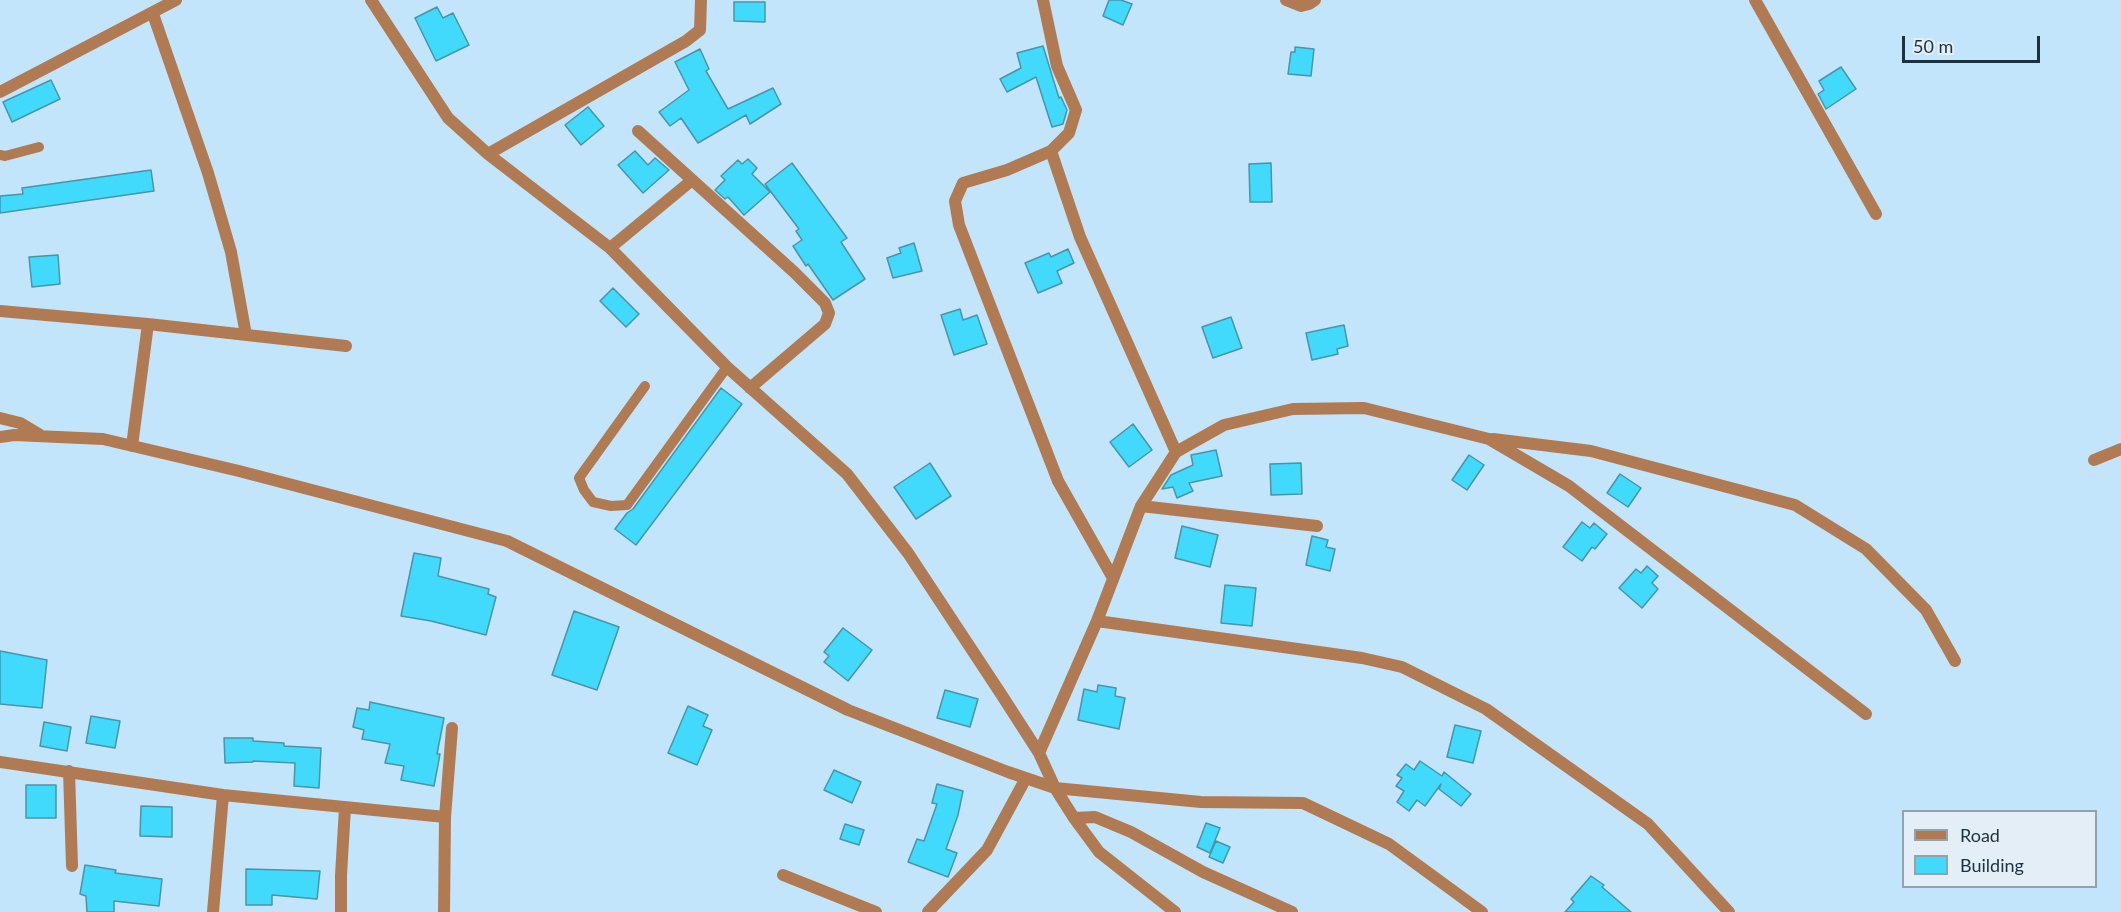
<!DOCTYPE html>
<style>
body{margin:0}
#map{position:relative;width:2121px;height:912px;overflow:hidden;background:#c2e5fb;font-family:Lato,sans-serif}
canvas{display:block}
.legend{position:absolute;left:1902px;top:810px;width:195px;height:78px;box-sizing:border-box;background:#e3eef6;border:2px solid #93a3ad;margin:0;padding:8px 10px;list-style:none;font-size:18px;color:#1a3240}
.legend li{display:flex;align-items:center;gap:12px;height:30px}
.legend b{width:30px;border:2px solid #93a3ad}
.scale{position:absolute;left:1902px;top:36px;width:138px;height:27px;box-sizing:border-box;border:3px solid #1a3240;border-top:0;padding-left:8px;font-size:18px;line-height:21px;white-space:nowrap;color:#1a3240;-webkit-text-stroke:4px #e3eef6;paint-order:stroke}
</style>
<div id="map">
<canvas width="2121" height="912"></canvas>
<ul class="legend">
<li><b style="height:8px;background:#b07b53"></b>Road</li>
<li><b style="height:16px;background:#42dafc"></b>Building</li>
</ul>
<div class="scale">50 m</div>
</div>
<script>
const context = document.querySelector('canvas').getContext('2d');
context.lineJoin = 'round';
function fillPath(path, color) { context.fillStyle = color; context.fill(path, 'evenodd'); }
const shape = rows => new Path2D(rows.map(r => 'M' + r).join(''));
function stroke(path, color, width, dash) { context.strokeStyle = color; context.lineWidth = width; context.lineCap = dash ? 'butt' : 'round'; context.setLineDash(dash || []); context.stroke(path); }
const building = shape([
 [1109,0,1121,0,1132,4,1123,25,1103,16,1109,0],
 [734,2,765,2,765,22,734,21,734,2],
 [437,7,443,18,453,13,469,45,436,61,415,18,437,7],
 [1043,46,1059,98,1061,97,1067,110,1063,124,1052,127,1036,77,1007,92,1000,79,1021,68,1017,53,1043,46],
 [1295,47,1314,49,1311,76,1288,74,1291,52,1295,52,1295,47],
 [700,49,709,69,706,71,728,109,773,88,781,104,750,124,746,115,698,143,681,118,670,126,659,112,689,90,675,62,700,49],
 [1841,67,1856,89,1826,109,1818,94,1824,90,1819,81,1841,67],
 [51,80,60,99,12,122,3,102,51,80],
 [588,107,604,126,581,145,565,125,588,107],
 [635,151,648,165,655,158,669,170,643,193,618,165,635,151],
 [748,159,757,168,752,174,770,192,744,215,728,197,725,199,715,190,725,180,721,176,738,160,742,164,748,159],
 [792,163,847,238,841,242,865,279,833,300,808,264,806,266,793,246,802,240,796,231,799,229,765,184,792,163],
 [1271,163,1272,202,1250,202,1249,164,1271,163],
 [151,170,154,191,0,213,0,196,23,194,22,188,151,170],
 [914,243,922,271,893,278,887,258,901,253,899,248,914,243],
 [1068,249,1074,263,1057,271,1062,283,1038,293,1025,263,1049,253,1051,257,1068,249],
 [58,255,60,284,32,287,29,257,58,255],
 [613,288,639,314,626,327,600,301,613,288],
 [960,309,963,320,977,315,987,344,954,355,941,315,960,309],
 [1231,317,1242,348,1213,358,1202,327,1231,317],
 [1344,325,1348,346,1337,349,1338,354,1312,360,1306,333,1344,325],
 [721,388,742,404,636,545,615,529,627,513,633,509,721,388],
 [1133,424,1152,450,1129,467,1110,442,1133,424],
 [1216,450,1222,476,1189,483,1193,491,1177,498,1173,487,1162,489,1171,475,1193,465,1191,455,1216,450],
 [1469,455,1484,465,1467,490,1452,480,1469,455],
 [930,463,951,496,916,519,894,487,930,463],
 [1301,463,1302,494,1271,495,1270,464,1301,463],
 [1620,474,1641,488,1628,507,1607,493,1620,474],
 [1582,522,1590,528,1594,523,1607,534,1595,549,1592,547,1582,561,1563,547,1582,522],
 [1182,526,1218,535,1210,567,1175,558,1182,526],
 [1312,536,1328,540,1326,547,1335,549,1330,571,1306,565,1312,536],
 [414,553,441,558,438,576,489,589,488,594,496,597,486,635,431,621,401,616,414,553],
 [1647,566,1658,576,1652,583,1658,589,1642,608,1619,588,1636,569,1641,573,1647,566],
 [1225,585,1256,588,1252,626,1221,623,1225,585],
 [574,611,619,627,597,690,552,675,574,611],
 [843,628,872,650,848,681,824,662,829,656,824,652,843,628],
 [0,651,47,660,42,708,0,704,0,651],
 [1098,685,1116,688,1115,696,1125,698,1119,729,1078,720,1084,689,1097,692,1098,685],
 [945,690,978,699,970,727,937,718,945,690],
 [370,702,444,718,437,754,440,754,434,786,401,780,404,766,385,763,390,744,362,739,364,730,353,727,357,708,369,710,370,702],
 [688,706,708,715,703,726,712,730,697,765,668,753,688,706],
 [91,716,120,721,115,748,86,743,91,716],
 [44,722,71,727,67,751,40,746,44,722],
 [1455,725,1481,731,1473,763,1447,757,1455,725],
 [224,738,253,738,253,741,284,743,284,746,321,748,319,788,294,786,295,763,253,761,253,762,225,763,224,738],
 [1420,761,1442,776,1444,772,1471,794,1461,806,1439,789,1441,784,1425,806,1417,800,1409,811,1397,802,1404,791,1396,786,1402,778,1397,775,1406,764,1414,770,1420,761],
 [834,770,861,782,852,803,824,790,834,770],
 [937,784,963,791,958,815,946,849,957,853,948,877,908,862,917,839,924,841,937,804,932,803,937,784],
 [26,785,56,785,56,818,26,818,26,785],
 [141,806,172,807,172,837,140,836,141,806],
 [1206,823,1220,828,1210,853,1197,847,1206,823],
 [845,824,864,830,859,845,840,839,845,824],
 [1216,841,1230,847,1223,863,1209,857,1216,841],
 [85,865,116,870,115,873,162,879,159,906,114,901,114,912,87,912,86,896,80,894,85,865],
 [246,869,320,871,317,899,272,895,272,905,246,905,246,869],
 [1591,876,1604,885,1602,887,1631,912,1565,912,1574,902,1571,899,1591,876]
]);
fillPath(building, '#42dafc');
stroke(building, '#4994a7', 1.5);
stroke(shape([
 [0,155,5,156,39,147],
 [645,386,579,478,584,490,593,502,611,506,627,505,727,367]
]), '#b07b53', 10);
stroke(shape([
 [371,0,448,118,488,154,610,248,727,367,847,474,908,553,1001,694,1039,753,1055,788,1074,818,1099,852,1175,912],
 [1043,0,1057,66,1076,110,1069,133,1051,151,1007,170,963,183,955,201,959,225,1058,481,1113,578],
 [1286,0,1301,6,1309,4,1315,0],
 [1755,0,1876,214],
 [153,14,208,173,231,252,246,335],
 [0,92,176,0],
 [638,131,794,272,825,303,829,313,825,324,750,388],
 [1051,151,1080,237,1176,452],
 [488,154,686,41,700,30,701,0],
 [610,248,691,181],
 [0,311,148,324,346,346],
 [0,418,20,423,40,435],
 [0,437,14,435,103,439,239,471,507,541,848,710,1008,772,1055,788,1201,802,1303,803,1389,844,1482,912],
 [1493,439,1591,451,1795,505,1866,549,1926,610,1955,661],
 [132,446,148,324],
 [2094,460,2121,449],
 [1141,506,1317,526],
 [1097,621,1362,658,1402,667,1486,709,1648,824,1729,912],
 [1039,753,1097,621,1141,506,1176,452,1224,425,1293,409,1364,408,1489,439,1569,486,1866,714],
 [0,762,223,795,445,817],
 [69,771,72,866],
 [1074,818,1095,817,1131,832,1203,872,1292,912],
 [783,875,876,912],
 [213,912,223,795],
 [341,912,341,875,345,808],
 [444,912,445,817,452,728],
 [928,912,987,850,1026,778]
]), '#b07b53', 12);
</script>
